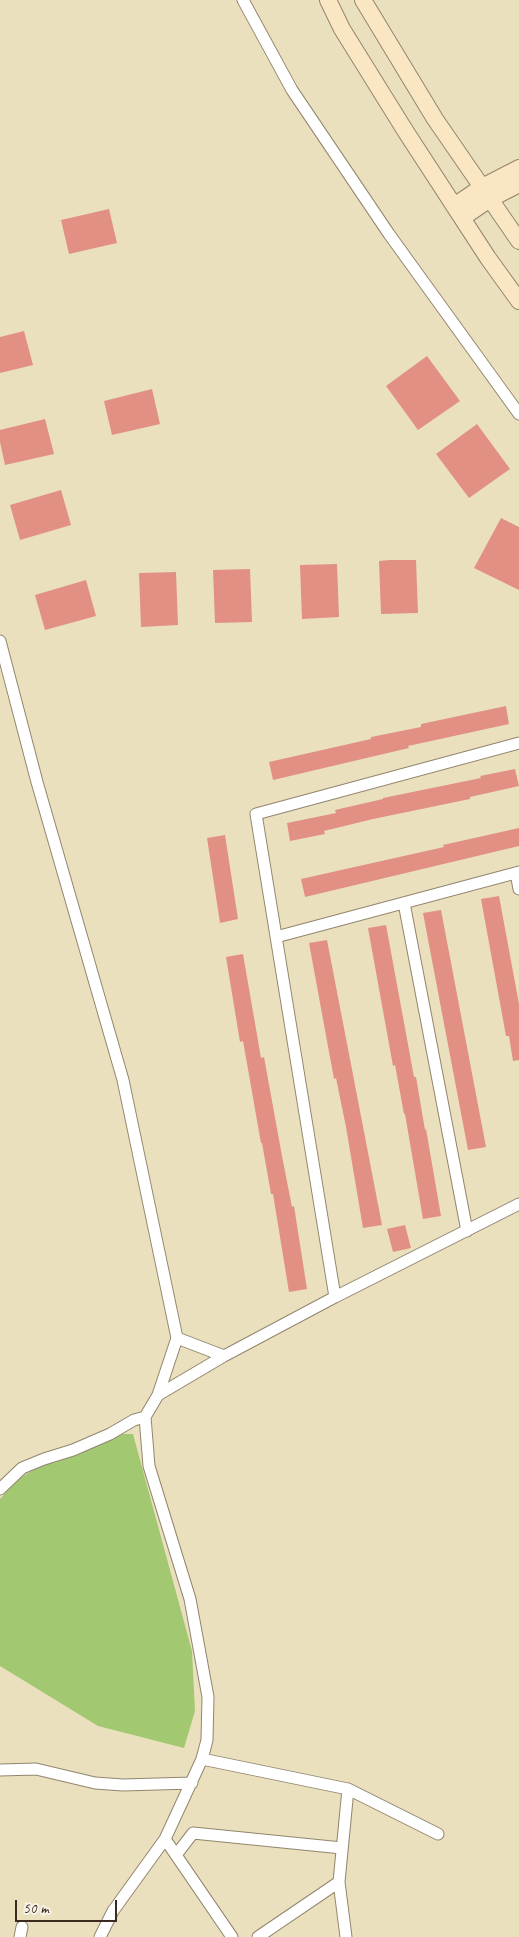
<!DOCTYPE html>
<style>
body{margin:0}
#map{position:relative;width:519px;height:1937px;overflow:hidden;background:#eae0be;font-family:Caveat,sans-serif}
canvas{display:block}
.scale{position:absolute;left:15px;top:1900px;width:102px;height:22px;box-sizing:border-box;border:2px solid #3b2a1e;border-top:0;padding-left:6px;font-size:15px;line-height:18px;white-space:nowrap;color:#3b2a1e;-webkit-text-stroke:4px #f7f3e8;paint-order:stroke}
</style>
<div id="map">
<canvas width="519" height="1937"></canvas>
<div class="scale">50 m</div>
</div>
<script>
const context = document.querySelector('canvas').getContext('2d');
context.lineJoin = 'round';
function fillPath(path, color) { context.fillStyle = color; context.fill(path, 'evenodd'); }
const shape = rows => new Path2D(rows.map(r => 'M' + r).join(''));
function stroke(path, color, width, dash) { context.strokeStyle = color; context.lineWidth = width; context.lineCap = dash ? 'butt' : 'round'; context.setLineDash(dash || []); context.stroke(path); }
fillPath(shape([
 [123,1434,133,1434,192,1651,195,1711,184,1748,98,1726,0,1666,0,1499,18,1479,38,1467,77,1455]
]), '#a3c872');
fillPath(shape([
 [109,209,117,243,69,254,61,220],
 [24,331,33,365,0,373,0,337],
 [427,356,460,401,418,430,386,386],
 [152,389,160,424,112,435,104,401],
 [45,419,54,454,5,465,0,442,0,430],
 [477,424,510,469,469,498,436,454],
 [61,490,71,525,20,540,10,505],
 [501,518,519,527,519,590,474,568],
 [390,560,416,560,418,613,381,614,379,561],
 [337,564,339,617,302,619,300,565],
 [250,569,252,622,215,623,213,570],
 [176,572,178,625,141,627,139,573],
 [86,580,96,616,45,630,35,595],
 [506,706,509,724,408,746,409,748,273,780,269,762,371,739,371,737,421,727,421,724],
 [515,769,519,786,470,797,470,799,373,819,324,831,325,834,290,841,287,823,336,813,335,810,383,799,383,798,481,778,480,776],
 [519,828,519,846,305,897,301,879,444,847,443,845],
 [225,835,238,919,220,923,207,838],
 [499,896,519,1004,519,1060,513,1061,509,1036,506,1036,481,899],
 [441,910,486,1147,468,1150,423,913],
 [386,925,414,1077,416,1077,425,1130,426,1129,441,1216,423,1219,405,1114,404,1114,395,1065,393,1066,368,928],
 [327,940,382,1225,363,1228,346,1127,336,1078,334,1079,309,943],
 [243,954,261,1058,264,1057,282,1156,292,1207,294,1206,307,1289,289,1292,273,1194,271,1194,262,1143,261,1143,243,1041,240,1042,226,957],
 [405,1225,411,1248,393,1252,387,1229]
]), '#e29083');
const street = shape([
 [243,0,292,90,389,234,519,414],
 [0,641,37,782,123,1080,177,1338,158,1395],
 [519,743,256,814,335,1297,519,1204],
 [516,873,519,889],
 [404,903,467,1231],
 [276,937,519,872],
 [177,1338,224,1356],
 [0,1489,22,1468,44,1459,73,1450,110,1434,134,1420,145,1417],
 [202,1759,348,1789,438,1834],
 [0,1770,36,1769,95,1783,123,1785,192,1783],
 [165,1839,232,1937],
 [176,1855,193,1833,342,1848],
 [20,1937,22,1927],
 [100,1937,113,1911,165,1839,202,1759,207,1740,208,1697,190,1599,149,1466,145,1417,158,1395,224,1356,335,1297],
 [258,1937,339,1882],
 [346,1937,339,1882,348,1789]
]);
const secondary = shape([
 [328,0,342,29,406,132,488,258,519,301],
 [363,0,435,119,519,241],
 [454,206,482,187,519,168],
 [462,218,490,199,519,184]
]);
stroke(street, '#92856e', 13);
stroke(secondary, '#92856e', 18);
stroke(street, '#fff', 11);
stroke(secondary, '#fbe6c4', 16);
</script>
